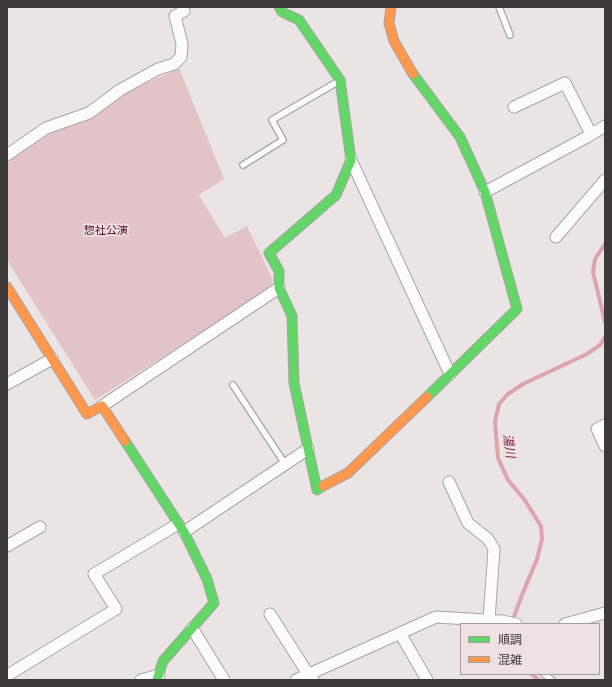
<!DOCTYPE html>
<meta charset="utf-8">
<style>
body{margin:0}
#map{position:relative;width:612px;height:687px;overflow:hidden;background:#eae4e4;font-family:"Titillium Web","Noto Sans JP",sans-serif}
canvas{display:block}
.frame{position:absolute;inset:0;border:8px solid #3d3839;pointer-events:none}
.legend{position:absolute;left:460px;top:623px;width:140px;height:52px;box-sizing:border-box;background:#ede1e2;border:1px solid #a79d9e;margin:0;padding:5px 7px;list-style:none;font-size:12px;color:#3d3839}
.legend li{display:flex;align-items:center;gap:8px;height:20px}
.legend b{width:20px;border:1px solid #a79d9e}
</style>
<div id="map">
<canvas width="612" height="687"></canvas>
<div class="frame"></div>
<ul class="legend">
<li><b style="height:5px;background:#63d668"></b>順調</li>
<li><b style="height:5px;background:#ff974d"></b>混雑</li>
</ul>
</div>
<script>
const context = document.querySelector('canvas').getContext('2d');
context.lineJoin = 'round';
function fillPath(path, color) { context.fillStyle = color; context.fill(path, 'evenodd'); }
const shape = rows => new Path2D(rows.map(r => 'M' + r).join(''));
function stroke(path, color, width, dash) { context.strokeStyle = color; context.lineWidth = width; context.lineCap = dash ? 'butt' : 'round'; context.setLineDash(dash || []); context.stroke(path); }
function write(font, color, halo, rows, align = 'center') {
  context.font = font + ' "Titillium Web","Noto Sans JP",sans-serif'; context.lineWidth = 3.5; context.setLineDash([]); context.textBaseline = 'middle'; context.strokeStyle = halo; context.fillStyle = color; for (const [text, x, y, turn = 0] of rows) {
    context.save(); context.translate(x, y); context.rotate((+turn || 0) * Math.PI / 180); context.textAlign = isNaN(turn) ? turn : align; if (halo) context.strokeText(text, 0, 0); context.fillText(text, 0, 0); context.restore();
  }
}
fillPath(shape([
 [179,68,224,179,199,195,225,238,247,226,273,280,270,289,95,400,7,260,7,161,49,134,94,116,126,93]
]), '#e2c4c8');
stroke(shape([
 [605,244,595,259,593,272,605,322],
 [512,622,522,595,537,559,542,539,541,526,524,499,508,480,498,458,495,422,499,404,508,394,523,384,587,354,600,345,605,337],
 [531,674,539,680]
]), '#dda4ae', 4);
const lane = shape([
 [499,7,510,35],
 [243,165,283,140,272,120,339,81],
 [233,385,285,464],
 [544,674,552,680]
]);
const street = shape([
 [514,107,565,83,591,134],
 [7,155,46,128,89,113,120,90,158,69,174,64,181,57,182,44,175,16,184,11],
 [351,160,450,374],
 [485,192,587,137,605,126],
 [556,237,605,180],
 [7,384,52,359],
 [102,406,279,288],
 [605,425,597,429,605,446],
 [449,482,468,523,488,539,494,549,489,620],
 [184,532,308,449],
 [7,546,40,527],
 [270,614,308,674,313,680],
 [565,624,605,613],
 [192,628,224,680],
 [400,633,427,680],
 [8,675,116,609,94,574,178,524],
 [141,680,159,675],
 [296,680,436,617,502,621,516,624]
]);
const fast = shape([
 [279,7,282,12,299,20,340,80,351,160,336,195,269,253,279,271,279,288,292,316,294,383,317,490,323,486],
 [413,74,460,137,485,192,517,309,427,397],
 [125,441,184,532,207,579,214,603,163,661,157,680]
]);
const slow = shape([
 [391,7,389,23,394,41,413,74],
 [7,287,87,414,102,406,125,441],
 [323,486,348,473,427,397]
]);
stroke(lane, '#a9a5a5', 8);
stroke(street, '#a9a5a5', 13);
stroke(fast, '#a9a5a5', 11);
stroke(slow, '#a9a5a5', 11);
stroke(lane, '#fcfbfb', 5.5);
stroke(street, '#fcfbfb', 11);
stroke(fast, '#63d668', 9);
stroke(slow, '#ff974d', 9);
write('11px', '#570f25', '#ede1e2', [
 ["惣社公演",106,231]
]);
write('italic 12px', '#771835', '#ede1e2', [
 ["湯川",508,446,81]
]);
</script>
